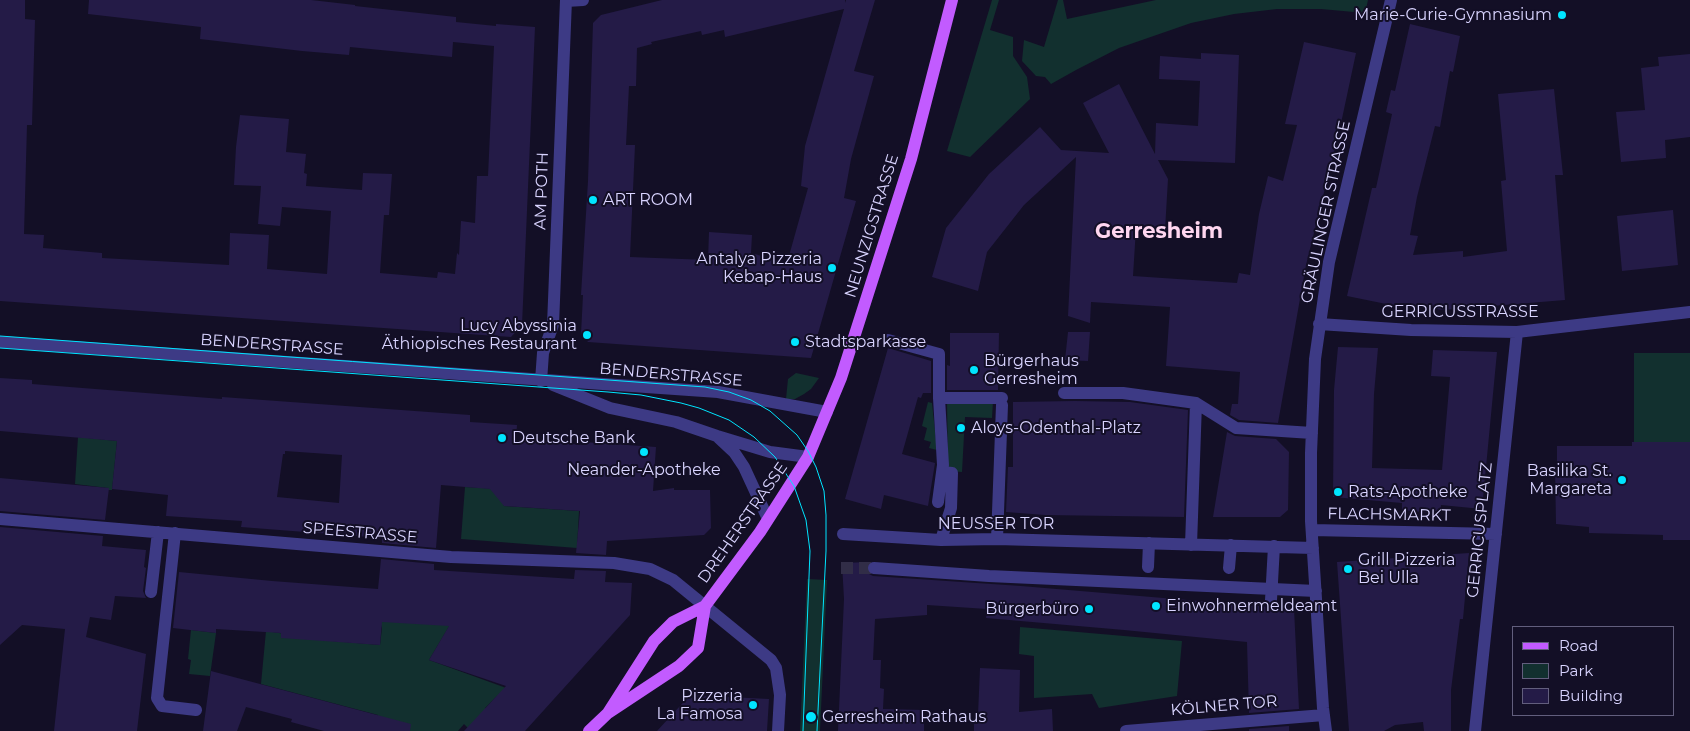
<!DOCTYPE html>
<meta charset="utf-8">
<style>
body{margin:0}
#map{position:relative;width:1690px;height:731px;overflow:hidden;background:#130f26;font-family:Montserrat,sans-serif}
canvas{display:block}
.legend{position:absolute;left:1512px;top:626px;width:162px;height:90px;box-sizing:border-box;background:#130f26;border:1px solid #625e7d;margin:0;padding:6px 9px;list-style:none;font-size:15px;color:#d9d4ff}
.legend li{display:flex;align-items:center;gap:10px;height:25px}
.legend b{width:25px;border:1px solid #625e7d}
</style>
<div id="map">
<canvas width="1690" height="731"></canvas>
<ul class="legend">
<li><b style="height:6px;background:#c25bff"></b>Road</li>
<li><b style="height:14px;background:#12302f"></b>Park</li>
<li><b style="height:14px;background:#241b47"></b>Building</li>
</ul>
</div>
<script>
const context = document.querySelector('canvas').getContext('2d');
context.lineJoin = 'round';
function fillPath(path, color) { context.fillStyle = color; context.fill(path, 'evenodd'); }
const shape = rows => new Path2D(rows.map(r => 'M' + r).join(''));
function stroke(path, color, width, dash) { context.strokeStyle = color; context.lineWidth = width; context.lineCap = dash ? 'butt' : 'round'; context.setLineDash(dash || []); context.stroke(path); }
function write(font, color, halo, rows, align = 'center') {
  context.font = font + ' Montserrat,sans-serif'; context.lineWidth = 4; context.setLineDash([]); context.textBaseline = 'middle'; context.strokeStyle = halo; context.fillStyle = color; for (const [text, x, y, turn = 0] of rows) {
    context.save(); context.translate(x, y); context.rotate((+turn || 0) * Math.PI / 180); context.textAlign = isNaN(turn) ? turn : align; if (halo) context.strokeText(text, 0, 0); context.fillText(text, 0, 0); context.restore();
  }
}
fillPath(shape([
 [992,0,999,0,990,30,1013,37,1013,56,1027,77,1030,99,970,157,947,151],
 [1058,0,1063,0,1067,19,1156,0,1368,0,1365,13,1321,9,1277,9,1234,14,1191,23,1119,48,1076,70,1051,84,1045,77,1036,76,1022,61,1024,40,1044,47],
 [1634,353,1690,353,1690,442,1634,442],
 [796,373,819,378,811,389,804,394,795,399,786,399,788,379],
 [947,400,993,401,992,418,965,417,962,472,948,471],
 [928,402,932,403,937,450,929,448,931,442,924,440,927,428,922,426],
 [78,437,117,441,112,490,108,490,108,488,75,484],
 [465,487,500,489,504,506,579,511,577,548,461,539],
 [807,579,827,580,820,731,800,731],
 [457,613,429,660,509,689,496,697,485,708,489,711,468,728,464,724,458,731,374,731,378,715,261,684,266,631,332,641,380,645,382,628,377,615],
 [1020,627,1182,641,1177,696,1099,708,1092,694,1034,698,1034,656,1019,654],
 [191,630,216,633,210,676,189,674,191,660,188,659]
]), '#12302f');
fillPath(shape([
 [0,0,25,0,25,19,35,20,32,125,27,125,24,234,44,235,43,248,102,253,102,258,229,265,230,233,269,235,267,269,327,274,331,211,282,207,280,226,258,224,261,186,234,185,236,147,240,115,289,119,286,152,306,154,304,173,307,174,306,186,362,190,363,173,392,174,389,215,384,215,380,273,437,278,438,272,455,274,457,253,459,255,461,221,475,223,477,176,488,176,494,46,453,42,452,57,350,47,349,55,302,51,200,39,201,27,88,14,89,0,311,0,355,5,355,6,456,17,456,22,496,26,496,24,535,27,522,325,511,337,0,301],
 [662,0,845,0,845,3,846,0,875,0,854,71,874,76,851,159,844,198,856,201,811,358,588,342,581,334,583,295,581,295,588,181,593,23,601,15],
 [844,9,805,146,801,186,808,188,787,263,751,253,752,235,709,232,708,260,630,257,635,145,626,145,629,86,636,86,637,48,652,44,651,42,701,31,702,35,724,30,725,37],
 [1410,24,1460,36,1453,72,1450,71,1440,127,1435,126,1417,197,1410,235,1418,236,1413,255,1463,251,1463,257,1507,251,1501,181,1506,180,1498,94,1554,89,1563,175,1555,175,1565,300,1443,310,1401,303,1401,307,1347,296,1372,188,1376,188,1387,137,1392,114,1386,112,1391,90,1395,91],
 [1304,42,1356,53,1340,128,1306,265,1278,423,1239,420,1230,415,1232,404,1238,404,1240,372,1166,366,1170,307,1091,302,1090,323,1068,316,1076,157,1024,205,987,252,978,291,932,277,946,228,989,174,1040,127,1061,150,1109,153,1083,103,1119,84,1155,154,1156,123,1198,126,1200,81,1159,79,1160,56,1201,59,1201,53,1239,55,1235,163,1158,160,1168,179,1165,230,1136,228,1133,276,1237,283,1239,273,1250,275,1259,214,1268,176,1283,181,1297,125,1285,124],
 [1690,54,1690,137,1665,140,1666,158,1621,162,1616,112,1645,110,1641,68,1659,66,1658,57],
 [1673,210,1678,265,1622,271,1617,216],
 [1068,332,1090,332,1088,361,1065,360],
 [950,333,999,333,998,390,947,390,947,365,950,366],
 [1338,347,1378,348,1374,394,1372,468,1442,470,1450,377,1431,376,1433,350,1497,352,1482,509,1441,505,1440,514,1402,510,1402,503,1333,497,1334,390],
 [888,348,931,361,931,393,923,393,921,398,918,397,902,454,935,463,928,506,884,495,881,509,845,499],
 [0,378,32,380,32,384,222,399,222,397,470,415,470,422,517,425,516,440,585,445,584,442,656,447,653,491,674,488,674,490,710,490,711,528,704,535,607,541,606,555,576,553,580,511,504,506,490,489,441,485,436,548,382,543,382,538,241,527,242,521,166,516,168,495,112,489,117,441,0,431],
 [285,451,342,455,339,503,277,497,283,454,285,454],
 [1075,401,1130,402,1188,410,1184,517,1045,515,1006,512,1008,467,1013,467,1013,402],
 [1227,432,1235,436,1276,439,1289,452,1288,510,1280,517,1213,517],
 [1632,442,1690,442,1690,540,1663,540,1663,535,1589,533,1589,527,1556,524,1555,467,1557,468,1557,446,1632,446],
 [0,478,109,488,105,520,0,511],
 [0,527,103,536,102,546,146,550,144,567,146,568,143,591,146,598,115,596,111,620,90,617,86,637,146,654,137,731,54,731,65,629,22,625,0,645],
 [1469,553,1463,619,1460,619,1451,690,1451,731,1424,731,1423,722,1395,725,1384,731,1349,731,1337,562],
 [381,559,434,564,434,570,574,579,575,570,606,571,605,582,632,583,630,615,525,731,464,731,506,686,429,660,449,626,382,622,380,645,281,638,281,633,216,629,216,633,173,628,179,572,272,581,378,589],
 [868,562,866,567,867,571,869,574,873,576,1021,586,1294,609,1299,709,1249,713,1247,642,1124,630,986,618,987,609,927,605,927,615,875,619,873,660,881,660,880,688,884,689,883,709,924,710,924,731,838,731,844,599,842,563],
 [980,668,1020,670,1019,712,1052,709,1053,731,974,731,974,715,978,715],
 [211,671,411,724,410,731,324,731,291,722,292,719,246,707,237,731,203,731],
 [690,695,769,699,767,731,657,731],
 [1289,726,1289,731,1249,731,1249,729]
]), '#241b47');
stroke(shape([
 [841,568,874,568]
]), '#312d47', 12, [12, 6]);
stroke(shape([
 [566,1,583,0],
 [1319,324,1411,330,1517,332,1690,312],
 [888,340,939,354,939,398],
 [0,342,718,392,827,412],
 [541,381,543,353,553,325,566,0],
 [553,385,610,408,676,422,717,436,770,452,808,457],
 [1064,393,1123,393,1196,403,1236,428,1312,433],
 [719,438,734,452,744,467,768,519],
 [938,502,943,465,939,398,1002,398],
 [0,519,451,557,614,563,650,569,673,580,771,660,776,668,780,695,778,731],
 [1312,530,1496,534],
 [175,533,157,698,162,706,196,710],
 [843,534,941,540,997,539,1313,548],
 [997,539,1002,405],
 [941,540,951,508,952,473,942,472],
 [1191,545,1196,403],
 [1148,567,1149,543],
 [874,568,989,576,1316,591],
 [1229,568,1231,545],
 [151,592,158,532],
 [1271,600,1274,546],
 [1126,731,1324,715],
 [1326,731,1323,708,1311,521,1311,453,1315,359,1329,262,1391,0],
 [1475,731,1517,332]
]), '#3d3a85', 12);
stroke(shape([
 [608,713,654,641,673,622,705,606,760,532,808,457,841,378,911,159,952,0],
 [589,731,608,713,679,666,698,648,705,606]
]), '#c25bff', 12);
stroke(shape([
 [0,336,705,387,729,392,751,400,770,411,797,435,808,451,816,467,824,491,826,515,826,551,817,731],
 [0,348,608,392,641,395,681,403,699,408,729,420,754,437,775,457,794,486,806,520,810,551,803,731]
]), '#00e5ff', 1);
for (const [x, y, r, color] of [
 [1562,15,5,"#00e5ff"],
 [593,200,5,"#00e5ff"],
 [832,268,5,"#00e5ff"],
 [587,335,5,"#00e5ff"],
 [795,342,5,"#00e5ff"],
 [974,370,5,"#00e5ff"],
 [961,428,5,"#00e5ff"],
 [502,438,5,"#00e5ff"],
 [644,452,5,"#00e5ff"],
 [1622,480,5,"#00e5ff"],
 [1338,492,5,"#00e5ff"],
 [1348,569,5,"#00e5ff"],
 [1156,606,5,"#00e5ff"],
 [1089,609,5,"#00e5ff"],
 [753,705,5,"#00e5ff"],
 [811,717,6,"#00e5ff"]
]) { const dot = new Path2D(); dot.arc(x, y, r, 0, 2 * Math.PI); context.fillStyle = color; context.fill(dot); stroke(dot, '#130f26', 2); }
write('16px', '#d9d4ff', '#130f26', [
 ["Marie-Curie-Gymnasium",1552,15,"right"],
 ["ART ROOM",603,200],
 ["Antalya Pizzeria",822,259,"right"],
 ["Kebap-Haus",822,277,"right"],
 ["Lucy Abyssinia",577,326,"right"],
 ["Äthiopisches Restaurant",577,344,"right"],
 ["Stadtsparkasse",805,342],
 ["Bürgerhaus",984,361],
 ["Gerresheim",984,379],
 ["Aloys-Odenthal-Platz",971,428],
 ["Deutsche Bank",512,438],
 ["Neander-Apotheke",644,470,"center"],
 ["Basilika St.",1612,471,"right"],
 ["Margareta",1612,489,"right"],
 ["Rats-Apotheke",1348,492],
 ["Grill Pizzeria",1358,560],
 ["Bei Ulla",1358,578],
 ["Einwohnermeldeamt",1166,606],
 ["Bürgerbüro",1079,609,"right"],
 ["Pizzeria",743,696,"right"],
 ["La Famosa",743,714,"right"],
 ["Gerresheim Rathaus",822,717]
], 'left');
write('16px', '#d9d4ff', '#130f26', [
 ["AM POTH",542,191,-88],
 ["GRÄULINGER STRASSE",1326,212,-78],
 ["NEUNZIGSTRASSE",872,226,-73],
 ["GERRICUSSTRASSE",1460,312],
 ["BENDERSTRASSE",272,345,4],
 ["BENDERSTRASSE",671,375,5],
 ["FLACHSMARKT",1389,515,1],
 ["DREHERSTRASSE",743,523,-55],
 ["NEUSSER TOR",996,524],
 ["GERRICUSPLATZ",1480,530,-84],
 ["SPEESTRASSE",360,533,5],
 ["KÖLNER TOR",1224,706,-5]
]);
write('bold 21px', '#ffd6f0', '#130f26', [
 ["Gerresheim",1159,232]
]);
</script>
